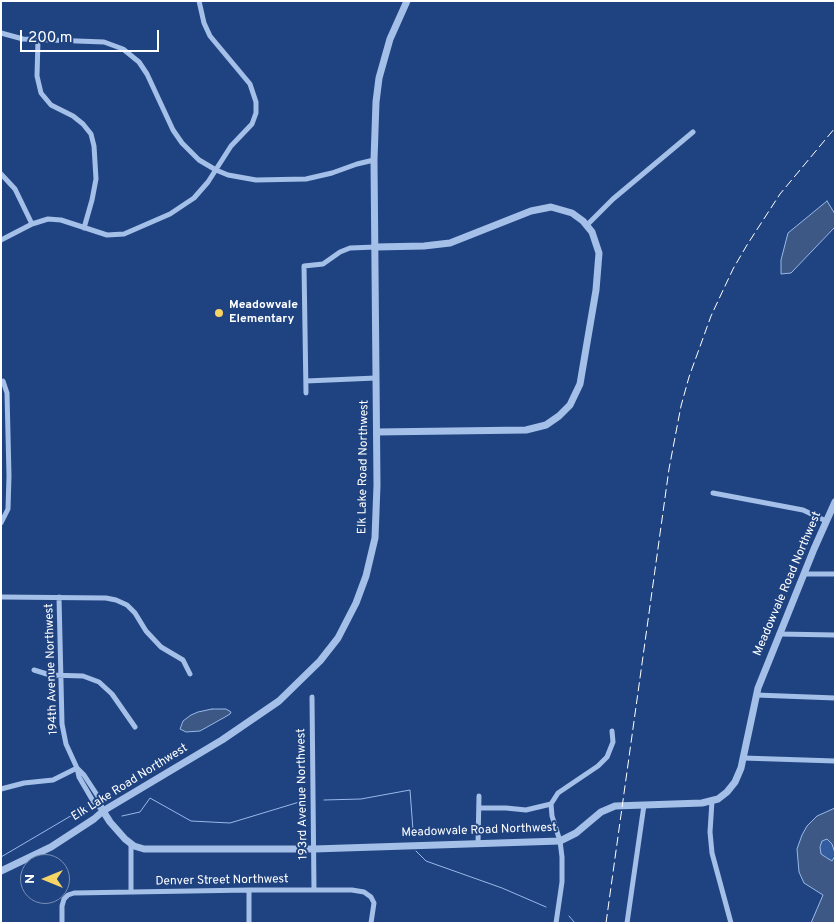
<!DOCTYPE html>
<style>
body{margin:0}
#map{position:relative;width:836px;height:924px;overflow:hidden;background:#1f4380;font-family:Overpass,sans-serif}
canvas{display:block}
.frame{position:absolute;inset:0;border:2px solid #fff;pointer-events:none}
.north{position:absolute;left:20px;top:854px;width:50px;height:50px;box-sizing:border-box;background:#1f4380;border:1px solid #798eb3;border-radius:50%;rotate:270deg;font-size:14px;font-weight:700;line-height:20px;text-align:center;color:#fff}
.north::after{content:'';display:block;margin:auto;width:18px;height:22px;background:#f6d564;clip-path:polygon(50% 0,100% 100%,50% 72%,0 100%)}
.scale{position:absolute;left:20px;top:30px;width:139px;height:22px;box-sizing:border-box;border:2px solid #fff;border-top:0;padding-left:6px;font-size:15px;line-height:18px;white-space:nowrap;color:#fff;-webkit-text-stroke:4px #1f4380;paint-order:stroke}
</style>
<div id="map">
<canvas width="836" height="924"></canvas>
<div class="frame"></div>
<div class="north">N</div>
<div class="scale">200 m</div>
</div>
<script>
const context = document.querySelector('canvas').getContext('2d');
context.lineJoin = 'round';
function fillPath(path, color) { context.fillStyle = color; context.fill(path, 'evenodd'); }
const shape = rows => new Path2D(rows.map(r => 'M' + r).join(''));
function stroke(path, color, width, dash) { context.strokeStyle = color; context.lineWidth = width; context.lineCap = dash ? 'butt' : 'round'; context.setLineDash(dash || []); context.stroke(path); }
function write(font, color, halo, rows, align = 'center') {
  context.font = font + ' Overpass,sans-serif'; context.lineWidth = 4; context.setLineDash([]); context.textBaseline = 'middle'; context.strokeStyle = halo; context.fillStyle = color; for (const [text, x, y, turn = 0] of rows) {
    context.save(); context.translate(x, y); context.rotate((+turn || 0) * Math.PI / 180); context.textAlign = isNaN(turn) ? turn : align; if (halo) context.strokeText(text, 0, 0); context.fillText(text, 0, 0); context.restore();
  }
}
fillPath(shape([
 [827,839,832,844,835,853,832,861,821,854,820,847,822,841]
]), '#335c9f');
const water = shape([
 [827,201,835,214,835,227,791,273,781,274,781,260,788,233,827,201],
 [212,709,226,709,231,712,230,714,225,717,200,731,186,732,180,729,183,721,191,715,198,712,212,709],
 [835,808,835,853,832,844,827,839,822,841,820,847,821,854,827,858,832,861,835,856,835,923,811,923,823,895,804,883,799,872,797,849,802,835,807,826,817,816,835,808]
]);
fillPath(water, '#3d5885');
stroke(water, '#98b9ea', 1);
stroke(shape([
 [324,800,361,799,410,790,413,830],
 [122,816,140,812,150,798,191,821,230,823,306,800],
 [416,851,426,861,502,888,546,907],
 [1,857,86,807],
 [569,916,575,923]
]), '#98b9ea', 1);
stroke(shape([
 [1,33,23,39,104,42,123,49,139,62,147,74,173,130,182,143,199,160,216,170,228,175,256,180,306,179,332,173,357,164,374,160],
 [38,40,37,76,41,93,51,105,73,116,83,124,91,134,94,146,96,179,92,200,84,228],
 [1,174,15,189,32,224],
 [587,225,613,199,693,132],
 [1,240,32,224,48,219,61,220,107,235,124,234,170,214,194,198,208,182,231,146,252,124,256,113,256,102,250,84,210,36,204,23,199,1],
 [306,381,376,378],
 [306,393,304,266,323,264,340,252,350,248,376,247],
 [713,493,803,510,826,521],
 [1,523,8,509,9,476,7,393,3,381],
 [805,574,835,574],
 [1,597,106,598,116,600,127,605,135,613,146,631,161,647,183,660,190,674],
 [779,634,835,635],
 [34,670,50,675,83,676,99,682,112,694,135,727],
 [756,695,835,698],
 [312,697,314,890],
 [743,758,835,761],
 [77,768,84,775,99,798,103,811,93,801,79,777,77,768],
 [1,789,24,783,53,780,77,768,66,744,62,724,59,597],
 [712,801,710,832,712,853,731,923],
 [551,804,552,816,560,841,562,857,562,882,556,923],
 [479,808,506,808,526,810,551,804,558,793,598,766,607,757,613,742,612,731],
 [131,844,131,892],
 [478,844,479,796],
 [249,890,249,923],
 [62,923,62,906,64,899,68,895,74,893,249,890,352,890,364,892,371,897,374,903,371,923],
 [627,923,644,805]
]), '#a4bfe8', 5);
stroke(shape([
 [376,247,424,246,450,243,531,211,551,207,572,213,583,221,592,232,599,253,596,290,580,384,570,405,559,416,546,425,526,430,377,432],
 [103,811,110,822,125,839,134,846,144,849,314,849,560,841,576,833,601,812,615,806,702,803,718,799,727,792,735,782,741,768,758,688,814,549,835,502],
 [1,871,51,847,94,819,103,811,222,740,279,701,320,661,338,638,356,603,366,576,375,538,377,485,374,160,376,102,379,78,390,39,407,1]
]), '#a4bfe8', 7);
stroke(shape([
 [606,923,669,469,681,406,689,377,711,316,733,269,747,245,780,194,835,128]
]), '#fff', 1, [9, 4]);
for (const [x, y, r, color] of [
 [219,313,5,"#f6d564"]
]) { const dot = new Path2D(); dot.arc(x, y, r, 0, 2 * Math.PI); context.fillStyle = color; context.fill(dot); stroke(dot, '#1f4380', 2); }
write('bold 12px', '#fff', '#1f4380', [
 ["Meadowvale",229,306],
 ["Elementary",229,320]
], 'left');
write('12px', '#fff', '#1f4380', [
 ["Elk Lake Road Northwest",364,467,-89],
 ["Meadowvale Road Northwest",788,584,-67],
 ["194th Avenue Northwest",52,669,-92],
 ["Elk Lake Road Northwest",130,783,-32],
 ["193rd Avenue Northwest",303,794,-91],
 ["Meadowvale Road Northwest",479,831,-2],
 ["Denver Street Northwest",222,881,-1]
]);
</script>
